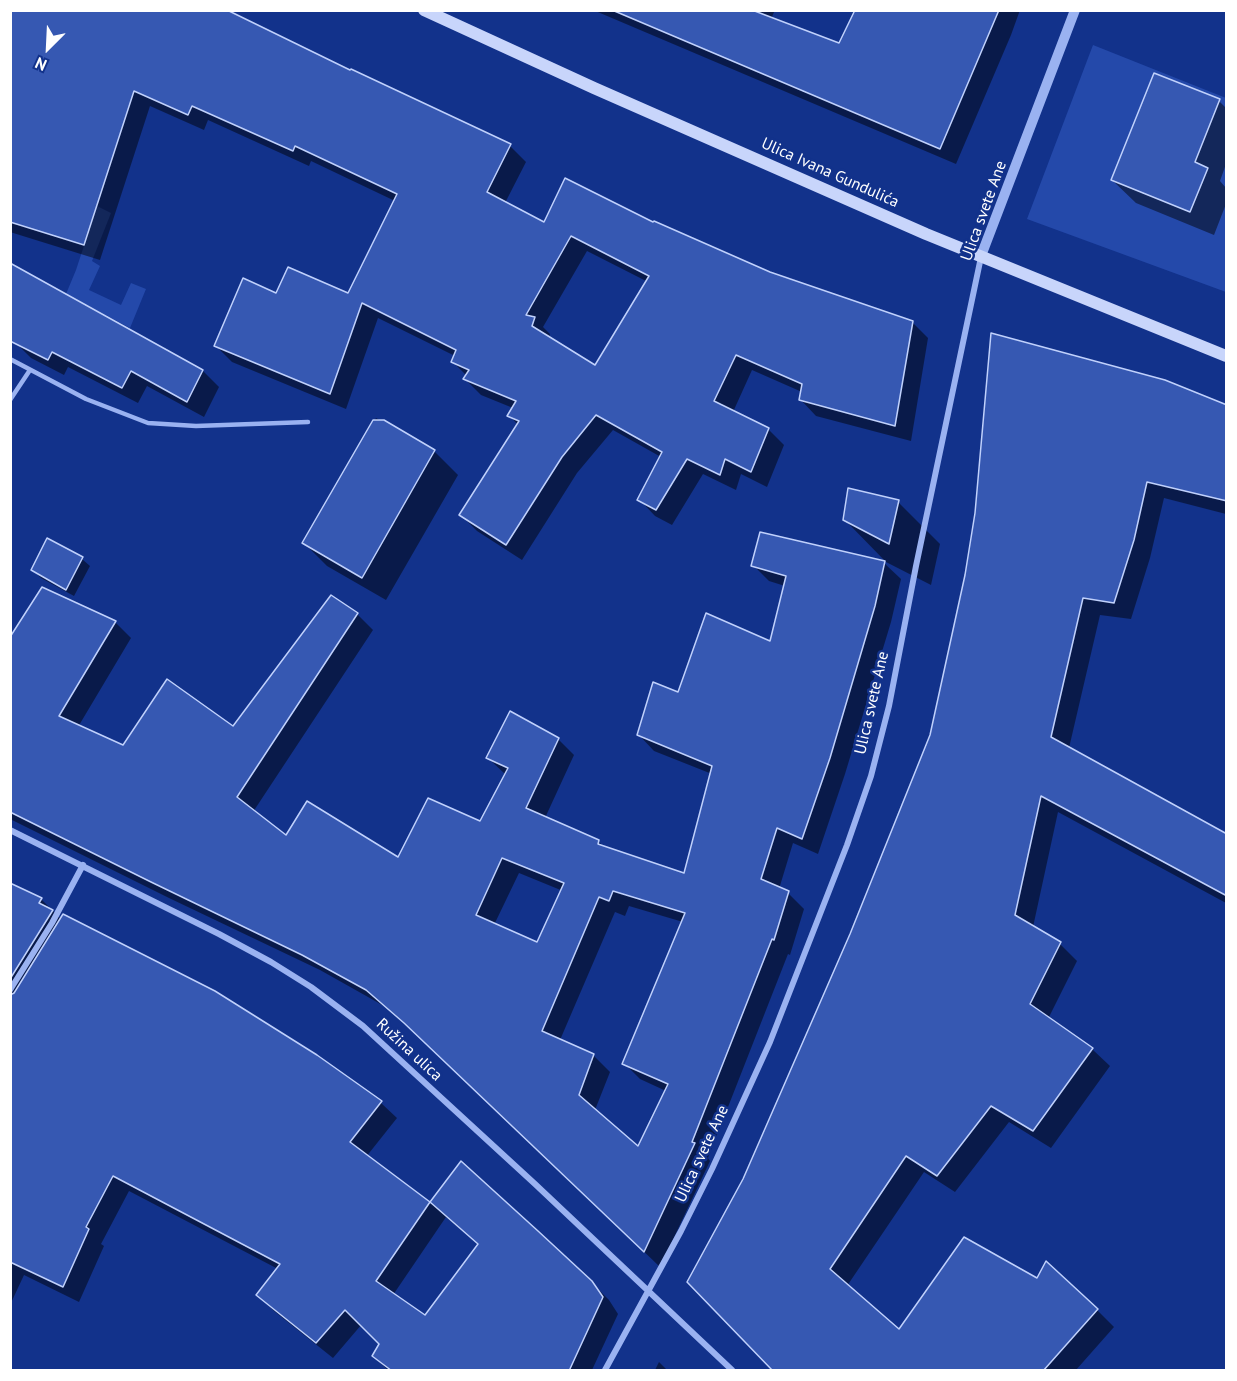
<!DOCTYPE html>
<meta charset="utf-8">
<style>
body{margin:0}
#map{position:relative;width:1237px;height:1381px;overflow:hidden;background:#12328b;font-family:"PT Sans",sans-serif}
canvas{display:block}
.frame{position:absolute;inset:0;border:12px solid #fff;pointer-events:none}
.north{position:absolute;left:18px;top:18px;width:60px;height:60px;-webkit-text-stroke:4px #12328b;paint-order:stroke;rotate:204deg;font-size:16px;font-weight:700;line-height:24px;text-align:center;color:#fff}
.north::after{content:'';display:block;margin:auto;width:21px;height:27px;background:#fff;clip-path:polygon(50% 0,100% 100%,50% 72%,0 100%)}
</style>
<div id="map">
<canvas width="1237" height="1381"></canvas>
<div class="frame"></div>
<div class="north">N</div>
</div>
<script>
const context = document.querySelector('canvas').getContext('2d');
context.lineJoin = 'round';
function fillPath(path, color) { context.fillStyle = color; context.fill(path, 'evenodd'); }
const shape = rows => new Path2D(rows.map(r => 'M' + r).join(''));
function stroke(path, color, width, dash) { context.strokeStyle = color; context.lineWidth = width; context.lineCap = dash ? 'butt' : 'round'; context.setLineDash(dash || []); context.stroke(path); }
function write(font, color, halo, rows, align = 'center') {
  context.font = font + ' "PT Sans",sans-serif'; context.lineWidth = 5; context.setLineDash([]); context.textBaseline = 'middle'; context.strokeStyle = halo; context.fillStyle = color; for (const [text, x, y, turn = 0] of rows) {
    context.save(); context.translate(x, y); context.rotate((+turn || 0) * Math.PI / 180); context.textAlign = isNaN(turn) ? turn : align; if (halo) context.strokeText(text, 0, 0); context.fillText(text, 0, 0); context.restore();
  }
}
fillPath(shape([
 [1093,45,1226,98,1226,292,1027,219],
 [97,206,111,213,92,261,100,266,89,290,121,305,131,283,146,289,130,328,66,294,76,270]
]), '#2449aa');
fillPath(shape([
 [593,10,775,10,771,19,840,45,856,10,1020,10,1011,35,956,164],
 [10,70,510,146,526,162,505,203,545,224,654,224,770,274,912,322,928,338,911,441,816,416,800,399,802,392,752,370,733,412,768,429,784,445,767,487,741,474,736,490,703,474,672,525,655,516,639,499,661,457,613,430,577,473,522,560,477,531,461,515,518,425,509,415,513,408,481,395,465,379,467,376,453,362,455,356,378,318,346,409,232,362,216,346,277,295,349,295,395,201,311,161,309,166,208,120,204,130,150,106,100,260,10,232],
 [587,251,648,282,595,367,549,338,550,334,543,327],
 [1219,101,1226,108,1226,164,1220,181,1226,188,1226,204,1214,235,1136,203,1112,180],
 [10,265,203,371,219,387,204,417,147,386,138,403,68,367,64,375,31,358,15,342],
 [1226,407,1226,514,1164,498,1150,558,1131,619,1100,615,1069,748,1226,836,1226,903,1058,812,1033,927,1060,944,1077,961,1048,1019,1092,1049,1110,1066,1051,1148,1009,1122,955,1192,924,1172,847,1286,900,1331,1038,1280,1097,1310,1114,1327,1076,1370,775,1370,745,1180,852,935,931,735,966,575],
 [376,418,434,451,458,475,386,600,327,566,304,543],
 [898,502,940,544,931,585,886,562,844,519],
 [47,540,82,559,90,566,74,596,41,578,33,570],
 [884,563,901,579,891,622,845,774,818,854,793,843,779,889,788,893,804,909,790,955,788,954,708,1158,710,1161,660,1267,422,1039,384,1006,320,970,169,898,10,819,10,632,14,634,115,622,131,638,78,727,124,747,233,728,357,614,373,630,253,812,287,837,399,859,481,823,506,775,488,758,558,739,574,755,545,818,598,841,605,848,685,875,712,774,654,751,638,734,678,694,771,643,785,586,769,581,753,565],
 [519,873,563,891,538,944,494,925],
 [629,906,683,922,624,1063,640,1079,666,1091,639,1149,595,1110,610,1072,593,1055,560,1040,615,912,625,916],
 [10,885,41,899,61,919,316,1057,381,1103,397,1118,366,1157,430,1204,461,1163,592,1283,609,1300,618,1314,592,1370,388,1370,373,1356,381,1344,362,1324,333,1358,274,1311,258,1295,278,1269,129,1191,101,1244,104,1246,79,1302,24,1275,10,1305],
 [446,1217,479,1245,425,1317,393,1295],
 [659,1362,667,1370,655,1370]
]), '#0007');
const building = shape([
 [10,10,227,10,350,70,351,69,511,144,487,192,544,222,565,178,653,222,654,221,770,272,913,321,895,426,799,400,802,384,736,355,714,401,769,428,751,472,725,459,720,475,687,459,656,510,637,500,662,452,596,415,562,457,506,545,459,515,519,421,507,416,516,401,463,379,469,370,451,362,456,350,362,303,330,394,214,346,243,278,276,293,288,267,348,293,397,194,295,146,293,151,192,106,188,115,134,91,84,245,10,222,10,10],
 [571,236,649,276,595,365,532,326,535,317,526,315,571,236],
 [612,10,752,10,839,43,855,10,999,10,940,149,612,10],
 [1154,73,1220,99,1195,162,1208,168,1190,212,1111,180,1154,73],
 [10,263,203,370,187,402,131,371,122,388,52,352,48,360,10,341,10,263],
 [991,333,1165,380,1227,405,1227,501,1147,482,1134,540,1114,603,1083,598,1051,737,1227,834,1227,896,1041,796,1015,915,1061,942,1030,1004,1093,1048,1033,1131,991,1106,937,1176,906,1156,830,1269,899,1329,964,1237,1037,1278,1046,1261,1098,1309,1043,1371,773,1371,687,1282,743,1179,850,934,930,735,965,575,975,513,991,333],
 [373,420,384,420,435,450,362,578,302,543,373,420],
 [848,488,899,500,889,544,843,520,848,488],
 [760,532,885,561,875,606,830,758,802,839,777,828,761,879,789,891,774,940,772,939,692,1142,695,1143,644,1252,404,1023,366,990,302,955,151,882,10,812,10,637,42,587,116,621,59,716,123,745,167,679,233,726,331,595,358,613,237,797,286,835,307,801,398,857,428,798,480,821,508,768,486,758,510,711,559,738,526,808,599,840,598,844,684,873,712,766,637,735,653,682,678,692,706,613,770,641,786,576,751,566,760,532],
 [502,858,564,883,537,942,476,915,502,858],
 [613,891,685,913,622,1064,668,1084,638,1146,579,1095,594,1054,542,1031,599,897,609,901,613,891],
 [47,538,83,557,66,590,31,570,47,538],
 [10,883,42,898,39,903,53,910,10,979,10,883],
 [63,914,215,991,317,1055,382,1101,350,1142,430,1202,461,1161,538,1231,592,1281,603,1297,569,1371,392,1371,372,1356,379,1344,345,1310,316,1343,256,1295,280,1264,113,1176,86,1227,89,1229,63,1287,10,1262,10,995,14,993,63,914],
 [430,1202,478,1244,425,1315,376,1281,430,1202]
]);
fillPath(building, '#3658b2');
stroke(building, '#c0d1fc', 1.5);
stroke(shape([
 [10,359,86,399,148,423,196,426,308,422],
 [10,400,30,370]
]), '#9ab2f1', 4.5);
stroke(shape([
 [10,830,219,934,271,962,311,987,363,1026,535,1184,732,1370],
 [10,990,52,923,83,865],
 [605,1370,681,1231,712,1169,770,1042,847,845,871,776,889,706,916,566,981,257]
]), '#9ab2f1', 6);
stroke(shape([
 [981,256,1075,10]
]), '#9ab2f1', 10);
stroke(shape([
 [424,10,594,88,926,234,1226,356]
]), '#c8d5fb', 12);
write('16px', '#fff', '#12328b', [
 ["Ulica Ivana Gundulića",830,173,24],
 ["Ulica svete Ane",984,211,-70],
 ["Ulica svete Ane",872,703,-77],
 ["Ružina ulica",409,1050,43],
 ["Ulica svete Ane",702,1154,-65]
]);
</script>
